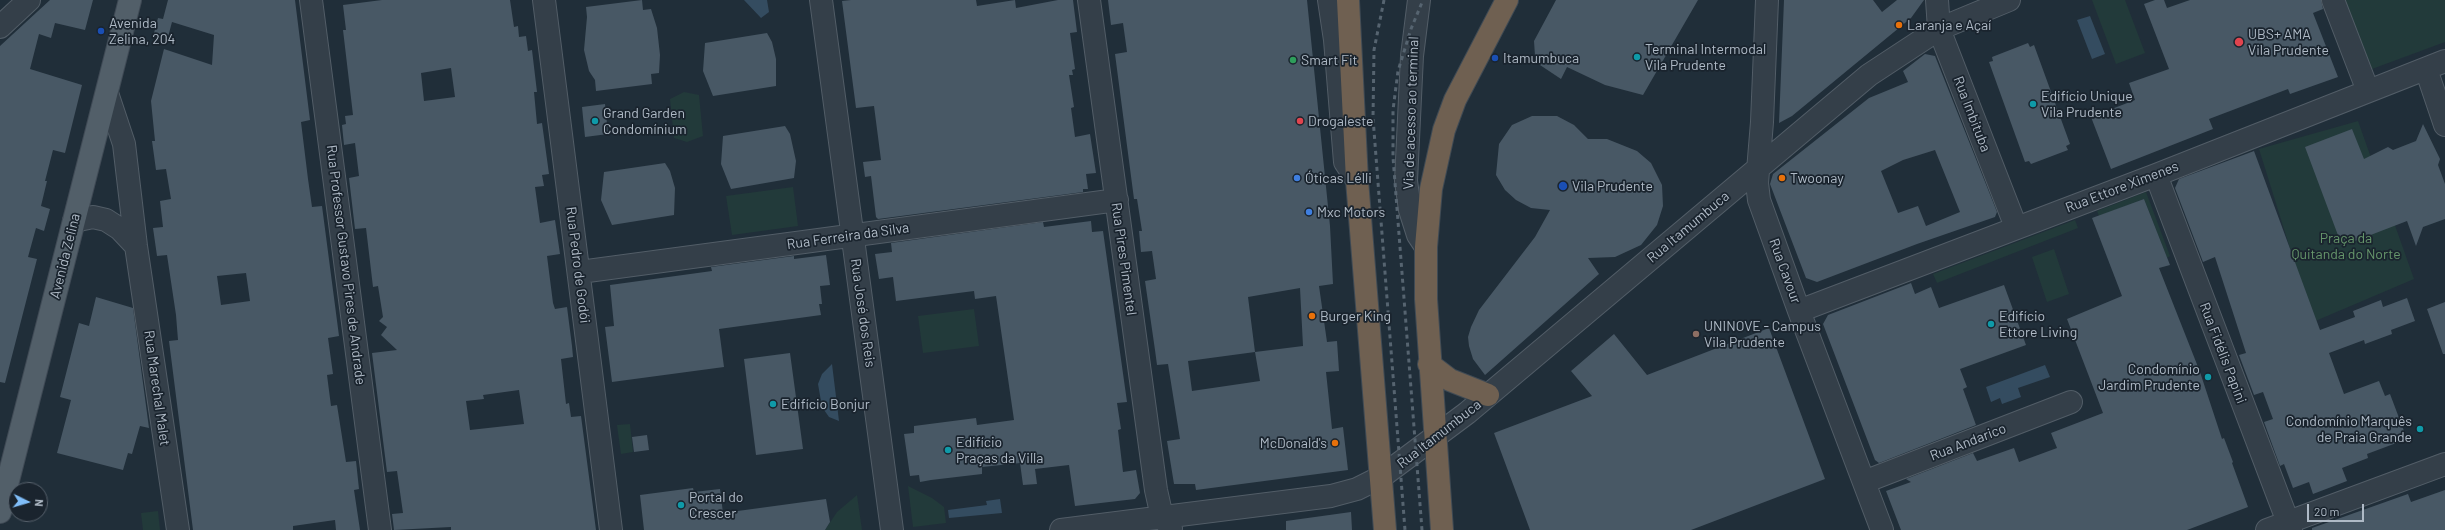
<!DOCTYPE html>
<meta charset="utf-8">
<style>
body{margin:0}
#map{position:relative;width:2445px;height:530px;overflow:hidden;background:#202e39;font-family:Barlow,sans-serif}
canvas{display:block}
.north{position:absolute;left:8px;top:482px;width:40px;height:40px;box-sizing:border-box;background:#1a242e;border:1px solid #56606b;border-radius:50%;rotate:95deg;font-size:11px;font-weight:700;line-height:16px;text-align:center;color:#afbac6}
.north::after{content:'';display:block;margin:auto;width:14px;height:18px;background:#80bef9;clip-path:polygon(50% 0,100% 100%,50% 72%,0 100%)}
.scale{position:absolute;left:2307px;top:504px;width:57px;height:18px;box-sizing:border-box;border:2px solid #afbac6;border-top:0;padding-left:5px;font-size:12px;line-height:14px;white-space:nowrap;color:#afbac6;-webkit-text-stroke:3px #1a242e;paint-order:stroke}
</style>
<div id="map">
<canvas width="2445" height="530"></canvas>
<div class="north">N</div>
<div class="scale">20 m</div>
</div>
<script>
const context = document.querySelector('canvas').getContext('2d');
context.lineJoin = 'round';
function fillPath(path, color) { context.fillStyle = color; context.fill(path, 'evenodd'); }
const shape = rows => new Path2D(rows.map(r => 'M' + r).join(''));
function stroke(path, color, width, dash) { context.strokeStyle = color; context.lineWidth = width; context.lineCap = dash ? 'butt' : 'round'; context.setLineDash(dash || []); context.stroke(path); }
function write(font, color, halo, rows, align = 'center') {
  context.font = font + ' Barlow,sans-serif'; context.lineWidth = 3.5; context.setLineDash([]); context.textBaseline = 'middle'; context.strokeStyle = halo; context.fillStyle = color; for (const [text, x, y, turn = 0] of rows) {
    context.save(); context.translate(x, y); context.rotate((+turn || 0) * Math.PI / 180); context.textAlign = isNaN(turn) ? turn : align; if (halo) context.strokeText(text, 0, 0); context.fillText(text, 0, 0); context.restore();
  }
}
fillPath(shape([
 [2092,0,2125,0,2145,53,2116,64],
 [2345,0,2445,0,2445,42,2372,69],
 [684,92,699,95,703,136,687,142,674,138,670,99],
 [2358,121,2414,279,2313,322,2259,149],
 [793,187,798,226,732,235,726,196],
 [2146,192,2170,256,2167,258,2144,199,2099,216,2097,211],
 [2075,220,2078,228,1937,283,1933,274],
 [2054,249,2069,294,2047,302,2032,257],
 [974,309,979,346,923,353,918,316],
 [630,424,633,452,621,454,617,425],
 [908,486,932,498,944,507,946,523,913,527],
 [857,495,862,530,825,530,837,512],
 [158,511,160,530,143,530,141,513]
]), '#223a3a');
fillPath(shape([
 [744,0,767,0,769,12,761,18],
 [2090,16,2105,54,2092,59,2077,20],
 [832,364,839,421,829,417,822,407,818,384,822,374],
 [2045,365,2050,377,2018,388,2021,397,2002,404,2000,398,1991,402,1986,387],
 [1000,499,1002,513,949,518,948,510,987,505,986,501]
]), '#344c60');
fillPath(shape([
 [50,0,93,0,85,30,55,23,51,38,39,34,30,69,82,85,65,153,53,150,45,181,47,181,41,206,50,209,44,231,36,228,28,257,37,259,5,383,0,382,0,46],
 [168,0,295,0,310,120,301,122,308,179,312,207,322,206,339,336,328,338,333,374,327,375,331,406,337,405,346,462,356,461,359,489,354,490,360,530,336,530,335,520,293,526,293,530,193,530,169,341,178,340,176,315,167,255,157,256,153,228,163,227,160,201,171,199,166,169,156,170,152,141,155,141,151,101,164,49,212,65,214,35,172,22,168,37,154,33,158,18,163,19],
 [246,273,250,301,221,305,217,276],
 [382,0,510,0,514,27,518,26,519,37,526,36,528,51,532,50,537,92,534,92,537,124,542,123,549,174,542,175,544,186,535,187,540,223,555,220,560,254,547,256,553,303,555,309,567,307,572,346,573,357,561,359,566,404,569,403,571,417,581,416,596,530,451,530,451,527,394,530,392,514,403,513,397,471,387,472,372,353,397,350,381,335,387,327,379,321,383,317,378,286,373,287,366,228,355,229,349,178,359,176,355,143,344,145,342,125,346,124,345,116,353,115,343,30,346,30,343,5],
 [451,68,455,97,424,101,421,73],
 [519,390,524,424,470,430,466,401,484,399,483,395],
 [642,0,643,10,651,9,657,28,660,55,659,73,651,74,652,84,596,91,595,80,589,71,584,50,587,17,586,7],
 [851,0,976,0,977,6,1015,0,1016,8,1058,0,1073,0,1077,32,1070,33,1075,69,1072,70,1073,75,1069,75,1074,107,1071,108,1075,137,1090,134,1096,173,1086,174,1088,189,1083,189,1083,192,878,219,876,217,871,176,865,177,863,162,881,160,874,106,856,108,842,1],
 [1108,0,1307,0,1330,226,1333,284,1319,286,1327,342,1337,341,1339,371,1326,372,1332,429,1343,427,1348,470,1196,490,1195,484,1174,484,1167,441,1180,439,1168,364,1157,365,1155,350,1145,281,1156,279,1152,251,1141,252,1139,231,1142,231,1137,199,1134,199,1115,54,1127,52,1123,23,1111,25],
 [1300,288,1303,346,1255,352,1248,297],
 [1255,352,1260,381,1192,391,1188,361],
 [1556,0,1698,0,1643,95,1605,85,1567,67,1561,79,1540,65,1535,56,1534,41],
 [1784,0,1873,0,1882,12,1897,0,1924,0,1911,18,1792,116,1779,123],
 [2155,0,2164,0,2167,8,2190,0,2321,0,2323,9,2313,13,2338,77,2290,94,2288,89,2209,119,2213,129,2111,169,2091,117,2135,100,2129,83,2169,69,2144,4],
 [767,33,772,42,776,59,776,86,713,96,703,71,705,43],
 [2028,43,2030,47,2034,45,2070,144,2066,146,2068,150,2031,164,2029,161,2025,162,1989,62,1993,61,1992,57],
 [1925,54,1935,56,1997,212,1995,217,1917,244,1817,282,1806,278,1770,184,1773,174,1869,98,1908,82,1903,71],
 [1935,150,1960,212,1926,226,1918,206,1898,213,1881,171,1903,160],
 [605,104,608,134,585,137,582,107],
 [1532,116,1557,116,1574,125,1588,139,1607,139,1637,151,1651,163,1662,185,1663,206,1657,225,1641,245,1615,257,1588,258,1599,274,1485,375,1473,359,1469,346,1468,337,1471,327,1479,310,1535,237,1550,210,1531,208,1516,200,1505,190,1496,175,1499,144,1512,125],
 [2423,124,2440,159,2438,165,2445,184,2445,219,2423,227,2416,246,2407,221,2342,246,2305,147,2352,129,2364,159,2388,147,2393,150,2416,141],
 [785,126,790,134,796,161,794,178,731,189,721,164,723,136],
 [2254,151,2320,330,2355,317,2353,311,2381,300,2383,307,2407,298,2415,321,2391,330,2392,334,2365,344,2364,340,2329,353,2344,394,2379,381,2385,396,2390,394,2407,439,2367,454,2368,458,2342,468,2347,481,2313,494,2309,482,2293,488,2284,464,2280,466,2264,422,2273,419,2263,392,2254,395,2239,355,2246,353,2215,257,2203,262,2175,188,2179,179],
 [665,163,670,171,675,188,674,215,612,225,601,200,604,172],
 [2144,199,2170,265,2159,268,2200,372,2222,439,2224,438,2233,462,2232,463,2248,507,2187,530,1901,530,1886,491,1911,482,1906,479,1973,453,1977,461,2014,448,2019,462,2057,448,2051,433,2103,413,2067,319,2122,296,2092,218],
 [1091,221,1092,232,1103,231,1127,402,1117,403,1121,429,1118,430,1123,472,1136,470,1140,493,1135,499,1075,506,1069,465,1035,469,1037,484,1023,485,1020,463,982,467,982,474,931,480,920,482,919,475,910,476,904,434,914,433,914,426,976,418,977,425,1014,420,996,296,975,299,974,291,896,301,893,277,879,279,875,254,892,252,891,243,1043,222,1044,227],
 [826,255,830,285,820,286,822,304,819,304,821,315,719,329,724,367,612,382,605,327,614,326,610,285,712,271,711,267,794,256,794,259],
 [1911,283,1915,294,1931,287,1939,308,2004,285,2026,345,1960,369,1967,387,1963,389,1976,425,1879,463,1875,460,1823,324,1828,315],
 [96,297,133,308,149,428,140,426,132,454,128,453,123,470,57,453,71,400,60,397,79,323,89,326],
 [2445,302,2445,354,2443,354,2427,309],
 [1769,328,1825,479,1691,530,1530,530,1494,433,1592,396,1571,371,1614,334,1647,375],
 [790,353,803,449,756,455,744,359],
 [647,435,649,450,634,452,632,437],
 [693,488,694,492,720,489,723,513,826,499,830,522,825,530,644,530,640,495],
 [2445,490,2445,530,2312,530,2312,528,2408,494,2411,502],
 [1351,512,1352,530,1286,530,1286,521]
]), '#485865');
const minor = shape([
 [311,0,380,530],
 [544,0,611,530],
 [821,0,892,530],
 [1089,0,1156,490,1162,517,1171,528],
 [1329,0,1335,40,1345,162,1355,177],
 [1419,0,1412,56,1406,181,1410,210,1418,235,1426,247],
 [1767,0,1762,122,1757,183,1759,200,1799,311,1882,530],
 [1937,0,1939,29,2016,227],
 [2333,0,2368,91],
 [0,27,29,0],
 [2426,69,2445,125],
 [107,93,124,144,136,246,178,530],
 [2156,175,2291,530],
 [74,221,93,217,106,220,120,229,136,246],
 [580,272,1117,200],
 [1799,311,2156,175,2445,61],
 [1864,482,2071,402],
 [1061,530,1331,496,1357,489,1381,477,1467,413,1869,75,1939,29,2009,0],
 [2267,530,2445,464]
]);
const major = shape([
 [0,512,130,0]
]);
const highway = shape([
 [1348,0,1357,180,1385,530],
 [1429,364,1450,380,1488,395],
 [1442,530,1426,299,1426,247,1431,189,1444,130,1455,100,1507,0]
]);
stroke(minor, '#525d67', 24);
stroke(major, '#404b56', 24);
stroke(highway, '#3f4a54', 24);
stroke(minor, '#343f49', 22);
stroke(major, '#525f69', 22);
stroke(highway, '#6f6051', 22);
stroke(shape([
 [1384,0,1374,50,1373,118,1405,530],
 [1422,530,1393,157,1393,110,1398,71,1411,29,1423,0]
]), '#566470', 3, [4, 4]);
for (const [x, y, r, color] of [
 [1899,25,4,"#e8710a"],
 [101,31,4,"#1a4fb4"],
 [2239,42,5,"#e0444e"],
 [1637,57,4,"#0f9aa8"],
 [1495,58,4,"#1a4fb4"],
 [1293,60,4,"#2e9e5b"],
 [2033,104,4,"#0f9aa8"],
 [595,121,4,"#0f9aa8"],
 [1300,121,4,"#e0444e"],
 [1297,178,4,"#3f7fe0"],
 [1782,178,4,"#e8710a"],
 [1563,186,5,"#1a4fb4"],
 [1309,212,4,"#3f7fe0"],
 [1312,316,4,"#e8710a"],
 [1991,324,4,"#0f9aa8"],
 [1696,334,4,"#8d6e63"],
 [2208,377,4,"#0f9aa8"],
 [773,404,4,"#0f9aa8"],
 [2420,429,4,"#0f9aa8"],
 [1335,443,4,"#e8710a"],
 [948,450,4,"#0f9aa8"],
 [681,505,4,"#0f9aa8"]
]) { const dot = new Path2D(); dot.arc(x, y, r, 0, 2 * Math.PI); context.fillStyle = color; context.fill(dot); stroke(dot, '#1a242e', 1.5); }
write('14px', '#afbac6', '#1a242e', [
 ["Avenida",109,23],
 ["Zelina, 204",109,39],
 ["Laranja e Açaí",1907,25],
 ["UBS+ AMA",2248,34],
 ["Vila Prudente",2248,50],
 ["Terminal Intermodal",1645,49],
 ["Vila Prudente",1645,65],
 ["Itamumbuca",1503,58],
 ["Smart Fit",1301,60],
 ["Edifício Unique",2041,96],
 ["Vila Prudente",2041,112],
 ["Grand Garden",603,113],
 ["Condomínium",603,129],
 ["Drogaleste",1308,121],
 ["Óticas Lélli",1305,178],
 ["Twoonay",1790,178],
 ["Vila Prudente",1572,186],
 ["Mxc Motors",1317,212],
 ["Burger King",1320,316],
 ["Edifício",1999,316],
 ["Ettore Living",1999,332],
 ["UNINOVE - Campus",1704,326],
 ["Vila Prudente",1704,342],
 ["Condomínio",2200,369,"right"],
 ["Jardim Prudente",2200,385,"right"],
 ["Edifício Bonjur",781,404],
 ["Condomínio Marquês",2412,421,"right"],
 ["de Praia Grande",2412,437,"right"],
 ["Edifício",956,442],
 ["Praças da Villa",956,458],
 ["McDonald's",1327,443,"right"],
 ["Portal do",689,497],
 ["Crescer",689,513]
], 'left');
write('14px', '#afbac6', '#1a242e', [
 ["Via de acesso ao terminal",1411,113,-88],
 ["Rua Imbituba",1972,114,69],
 ["Rua Ettore Ximenes",2122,187,-21],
 ["Rua Itamumbuca",1688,227,-40],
 ["Rua Ferreira da Silva",848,236,-8],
 ["Avenida Zelina",65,256,-76],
 ["Rua Pires Pimentel",1124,259,82],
 ["Rua Professor Gustavo Pires de Andrade",346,265,83],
 ["Rua Pedro de Godói",578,265,83],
 ["Rua Cavour",1785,271,70],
 ["Rua José dos Reis",863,313,82],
 ["Rua Fidélis Papini",2223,353,69],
 ["Rua Marechal Malet",157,388,82],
 ["Rua Itamumbuca",1439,434,-38],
 ["Rua Andarico",1968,442,-21]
]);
write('14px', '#66966b', '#1a242e', [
 ["Praça da",2346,238],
 ["Quitanda do Norte",2346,254]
]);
</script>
